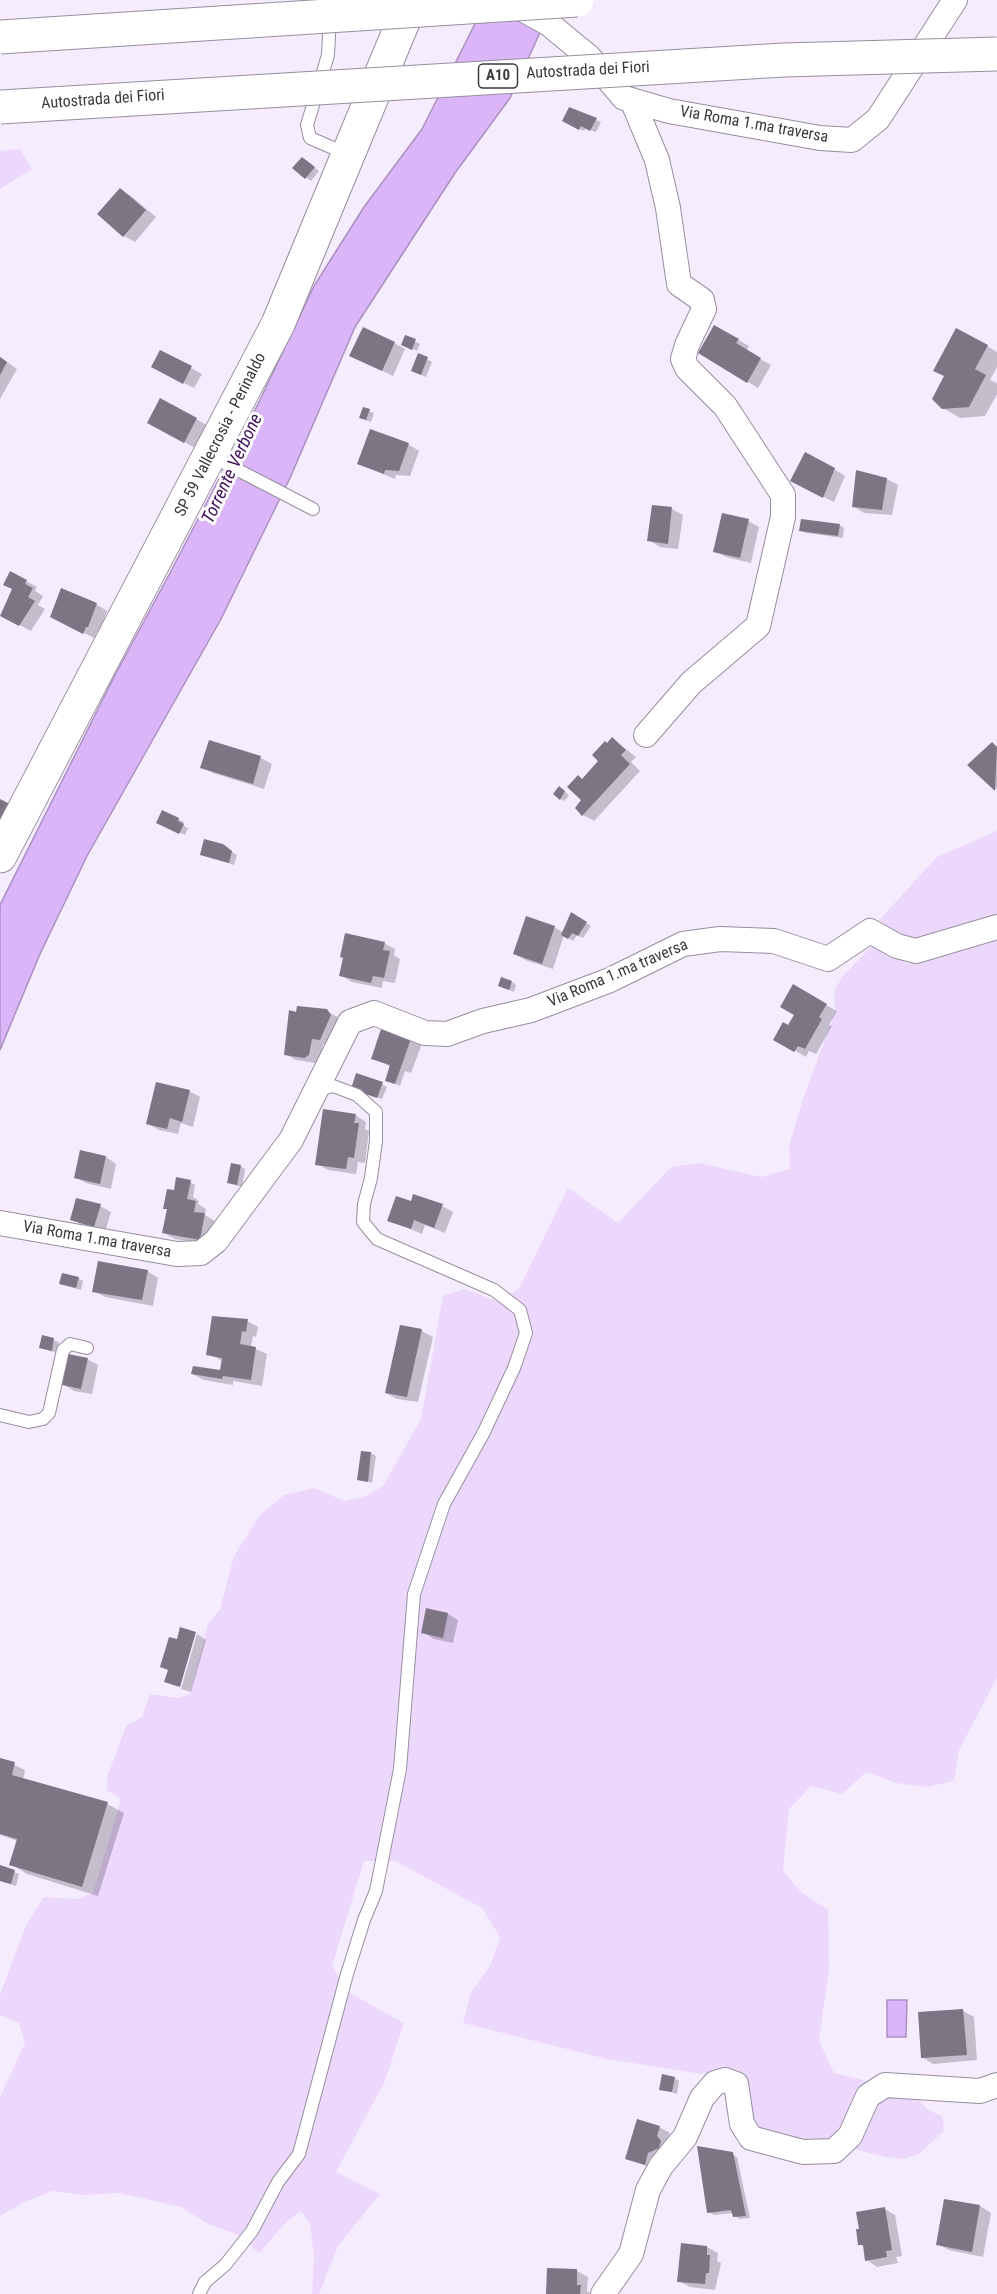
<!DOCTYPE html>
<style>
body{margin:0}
canvas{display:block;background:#f5ecfe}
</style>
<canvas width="997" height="2294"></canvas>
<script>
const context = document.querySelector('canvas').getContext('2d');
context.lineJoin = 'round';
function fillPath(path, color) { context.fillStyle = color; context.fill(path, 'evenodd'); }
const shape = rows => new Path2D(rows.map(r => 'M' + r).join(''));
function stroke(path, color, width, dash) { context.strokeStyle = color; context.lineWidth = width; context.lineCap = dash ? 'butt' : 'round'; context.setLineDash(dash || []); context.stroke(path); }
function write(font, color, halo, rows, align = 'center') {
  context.font = font + ' "Roboto Condensed",sans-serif'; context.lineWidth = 6; context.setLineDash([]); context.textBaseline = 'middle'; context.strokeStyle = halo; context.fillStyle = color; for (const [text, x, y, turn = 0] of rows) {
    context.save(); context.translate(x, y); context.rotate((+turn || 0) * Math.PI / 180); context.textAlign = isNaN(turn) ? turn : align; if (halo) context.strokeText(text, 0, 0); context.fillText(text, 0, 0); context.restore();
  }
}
fillPath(shape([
 [20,149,32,169,0,189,0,151],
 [997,831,997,921,916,943,899,938,879,920,937,857],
 [997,934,997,1678,959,1750,954,1781,927,1787,896,1783,866,1772,842,1794,811,1786,789,1809,783,1871,802,1893,828,1910,829,1968,819,2041,834,2073,859,2079,918,2099,928,2110,942,2116,944,2131,919,2154,903,2159,886,2157,826,2142,789,2141,757,2128,748,2114,748,2082,738,2069,722,2068,702,2074,607,2059,463,2023,471,1992,490,1966,500,1937,482,1908,395,1861,364,1861,332,1966,348,1992,404,2023,385,2081,336,2172,380,2194,338,2246,319,2294,312,2294,314,2256,310,2224,301,2211,287,2221,259,2253,239,2235,208,2224,181,2207,119,2193,84,2195,53,2191,24,2202,0,2216,0,2097,25,2043,19,2023,0,2015,0,1995,26,1925,44,1897,77,1899,93,1893,121,1799,107,1790,108,1775,126,1726,142,1717,150,1694,178,1698,190,1694,208,1624,220,1609,234,1556,260,1515,284,1495,314,1488,344,1501,366,1496,383,1486,421,1419,443,1296,465,1289,499,1302,520,1287,568,1188,618,1223,671,1167,699,1163,761,1177,790,1169,789,1146,803,1099,835,1012,834,991,843,976,873,945,892,949,902,961,909,964]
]), '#ecd8fd');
const water = shape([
 [487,0,555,0,510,98,455,173,355,327,290,478,221,619,87,856,40,954,0,1050,0,905,113,679,171,571,260,400,314,286,364,207,422,129,487,0],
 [887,2000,907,2000,906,2037,887,2037,887,2000]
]);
fillPath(water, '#dab6f8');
stroke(water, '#ab90c0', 1.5);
fillPath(shape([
 [570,109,601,122,596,132,586,128,584,131,564,121],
 [307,162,319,171,311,181,294,168],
 [120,190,131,196,156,217,135,242,124,236],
 [715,327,749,346,746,351,771,365,758,388,700,353],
 [406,337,420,344,417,351,408,347],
 [394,343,405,349,393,376,362,361],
 [987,346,997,352,997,367,990,380,997,383,997,394,985,416,960,418,943,408],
 [419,355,432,362,426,377,417,373],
 [0,357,17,369,0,399],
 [191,368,202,374,194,388,164,373],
 [161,400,207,425,195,448,149,422],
 [369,411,374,413,371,422,365,420],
 [408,444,419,451,410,476,396,475,395,479,359,464],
 [834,469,845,476,834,502,803,487],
 [858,472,887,479,898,485,892,515,864,513,853,506],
 [672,509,683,515,678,549,660,547,649,540],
 [748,521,759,527,751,563,726,557,715,551],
 [839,525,844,528,843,538,806,533,801,530],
 [26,581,37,587,35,591,43,596,38,605,45,609,31,631,1,615],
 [96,604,107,611,99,632,97,632,94,638,63,622],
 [613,739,636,757,631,762,640,771,594,821,583,815,583,780,600,760],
 [210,742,261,758,272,764,264,789,213,773,202,767],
 [992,743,997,746,997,790,969,765],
 [564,791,569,795,565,801,560,799],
 [163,812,184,822,182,825,188,828,185,835,163,825],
 [228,849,237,855,234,865,202,855],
 [572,914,591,926,583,938,577,935,573,941,564,935,553,969,525,960,515,954,554,927,563,932],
 [384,943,395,949,394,955,400,959,395,983,383,981,382,988,352,982,341,975],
 [512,982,516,985,514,992,505,988],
 [793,986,837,1011,829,1025,832,1026,816,1054,809,1051,806,1057,775,1039,789,1027,796,1014],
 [326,1011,338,1017,341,1022,331,1045,323,1044,320,1061,315,1063,296,1060,285,1054],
 [384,1025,423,1041,411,1073,405,1071,400,1086,386,1080,391,1067,373,1058],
 [382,1084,387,1087,382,1099,358,1091],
 [189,1091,200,1097,193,1127,181,1123,178,1134,159,1130,148,1124],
 [355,1115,366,1122,365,1129,369,1131,365,1163,358,1162,356,1174,328,1170,317,1164],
 [106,1157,116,1164,111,1189,86,1183,75,1177],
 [240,1166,245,1169,242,1187,228,1183],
 [190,1182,195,1185,193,1197,199,1201,198,1204,206,1209,205,1215,215,1221,210,1245,175,1239,164,1233,168,1210,165,1208,175,1192],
 [412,1203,442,1206,453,1212,445,1233,425,1225,422,1234,389,1220],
 [100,1206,111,1212,105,1232,83,1226,72,1219],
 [147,1271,158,1278,153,1306,105,1297,94,1291],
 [78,1278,83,1281,81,1290,61,1284],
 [247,1321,258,1327,256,1337,253,1336,251,1347,267,1354,262,1386,233,1381,233,1385,204,1380,193,1374,221,1372,223,1361,207,1354],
 [401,1327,422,1331,433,1337,418,1402,397,1399,386,1393],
 [43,1337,59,1342,57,1353,41,1348],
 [87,1359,98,1365,92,1394,74,1391,63,1384],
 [371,1453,376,1456,372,1483,359,1479],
 [448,1614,458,1620,453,1643,434,1639,423,1632],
 [197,1634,206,1640,191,1692,181,1689],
 [0,1758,25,1770,23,1780,107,1804,124,1813,98,1896,27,1874,11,1864,18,1841,0,1835],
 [0,1867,19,1874,16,1886,0,1881],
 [963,2011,974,2017,977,2060,933,2064,922,2057],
 [674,2078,679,2081,677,2094,661,2089],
 [659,2127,670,2133,656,2170,627,2158],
 [732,2154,737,2157,750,2218,739,2219,733,2213,714,2215,709,2212],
 [980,2206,991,2213,983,2257,949,2250,938,2244],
 [885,2209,895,2215,902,2256,896,2257,898,2263,877,2267,867,2260,864,2247,860,2244],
 [707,2247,718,2253,717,2261,721,2263,715,2290,690,2287,679,2281],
 [549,2270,577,2271,588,2277,587,2291,591,2294,548,2294]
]), '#0003');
fillPath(shape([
 [569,107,597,118,590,131,581,126,579,130,562,121],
 [302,157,315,167,305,179,292,168],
 [120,188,146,210,123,237,97,214],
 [714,325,739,339,736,343,761,358,747,383,698,353],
 [363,327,395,342,382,371,349,356],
 [956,328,988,345,975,369,986,375,969,407,942,409,932,399,944,376,933,371],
 [405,335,416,339,412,350,401,345],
 [160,350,192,366,183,384,151,367],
 [418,353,428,357,421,375,411,371],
 [0,357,7,362,0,375],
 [160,398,197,418,184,443,147,423],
 [363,407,370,409,366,420,359,418],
 [370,429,409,443,399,471,385,470,384,474,357,464],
 [805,452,835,468,823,498,790,481],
 [856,470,887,478,882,510,852,507],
 [652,505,672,507,668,544,647,541],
 [722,513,749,519,740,558,713,552],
 [801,519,840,524,838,536,799,531],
 [10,571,27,580,25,584,33,588,28,597,35,601,19,626,0,616,12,589,3,585],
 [61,588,97,603,88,627,86,627,83,634,50,617],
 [612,737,626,750,621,755,630,764,582,816,575,808,581,800,567,787,578,775,582,779,598,761,592,755,605,741,607,743],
 [209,740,261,756,253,784,200,768],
 [992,742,997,747,995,791,967,765],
 [559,786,565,791,560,800,553,794],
 [0,799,10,804,0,826],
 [162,810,179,818,178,821,184,824,179,834,156,823],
 [204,839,223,844,232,851,229,863,200,855],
 [571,912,587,922,578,936,572,933,568,939,561,935],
 [526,916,555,926,542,964,513,954],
 [345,933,385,942,383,950,390,951,384,978,373,976,371,983,339,976,343,958,340,957],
 [501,977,512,981,509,990,498,986],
 [793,984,827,1004,819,1017,822,1019,805,1049,798,1046,794,1052,773,1040,783,1022,788,1025,794,1015,780,1007],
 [297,1006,327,1009,331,1015,320,1040,312,1039,309,1055,304,1058,284,1055,289,1010,296,1012],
 [383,1023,413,1033,395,1084,385,1081,390,1065,371,1059],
 [356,1073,383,1082,377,1098,351,1089],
 [156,1082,190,1090,182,1122,170,1118,167,1129,146,1124],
 [323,1109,356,1114,354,1123,359,1123,354,1158,348,1157,346,1169,315,1165],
 [80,1150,106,1156,100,1184,74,1178],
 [231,1163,241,1165,237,1185,227,1183],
 [176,1177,191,1180,187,1199,196,1201,194,1212,205,1213,200,1240,162,1233,167,1209,163,1209,167,1189,174,1190],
 [413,1194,443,1204,434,1228,414,1220,411,1229,387,1221,396,1196,411,1201],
 [76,1198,101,1204,94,1227,70,1220],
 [98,1261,148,1270,142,1300,92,1292],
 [62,1273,79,1277,76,1288,59,1284],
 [212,1316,248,1319,246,1332,242,1331,240,1344,256,1347,251,1380,223,1376,222,1379,191,1374,193,1366,220,1370,222,1358,206,1355],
 [400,1325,422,1329,407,1397,385,1393],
 [42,1335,54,1338,52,1351,39,1348],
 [68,1354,88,1358,81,1389,62,1385],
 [361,1451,371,1452,368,1482,357,1480],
 [426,1608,448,1613,443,1638,421,1633],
 [180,1627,196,1632,180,1687,164,1682,168,1670,160,1667,169,1637,177,1639],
 [0,1758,15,1762,12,1775,108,1802,82,1887,9,1865,17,1839,0,1834],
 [0,1865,15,1870,11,1884,0,1881],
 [963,2009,967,2055,921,2058,918,2012],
 [662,2074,675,2077,672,2092,659,2090],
 [637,2119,660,2126,657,2136,661,2141,659,2148,648,2153,645,2165,625,2159],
 [697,2146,733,2152,746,2216,733,2217,731,2210,707,2213],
 [944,2199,980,2205,972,2252,936,2245],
 [885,2207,892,2250,886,2251,887,2257,865,2261,863,2245,858,2245,856,2229,859,2229,856,2212],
 [681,2243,707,2246,707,2255,710,2255,709,2273,706,2273,705,2284,677,2282],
 [547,2268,577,2269,577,2285,581,2285,580,2294,546,2294]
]), '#7d7584');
const service = shape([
 [330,17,328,55,307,125,310,138,347,154],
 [211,456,313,509],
 [0,1415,29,1422,43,1419,49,1413,63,1350,70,1344,87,1348],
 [199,2294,205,2282,225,2265,252,2231,278,2182,299,2154,347,1974,364,1920,376,1891,400,1769,414,1594,444,1504,484,1432,514,1368,526,1333,520,1310,494,1290,377,1239,363,1222,364,1204,371,1178,376,1141,376,1112,357,1095,333,1086,318,1090]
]);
const minor = shape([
 [513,4,549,24,589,57,624,98,669,111,820,138,852,140,878,119,955,0],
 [632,100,657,160,668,208,679,284,702,300,704,309,687,345,683,359,687,368,725,406,783,495,783,517,758,626,691,683,646,735],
 [0,1223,177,1254,201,1253,216,1241,291,1140,350,1022,374,1013,425,1033,447,1034,483,1021,531,1010,610,980,683,944,720,939,774,941,828,959,870,931,897,946,916,951,997,927],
 [603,2294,631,2254,648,2190,661,2166,685,2137,702,2098,715,2083,725,2080,736,2084,742,2124,751,2138,803,2152,834,2151,850,2136,868,2096,885,2085,980,2091,997,2085]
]);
const secondary = shape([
 [0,856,278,324,412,0]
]);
stroke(service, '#978e9e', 14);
stroke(minor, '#978e9e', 26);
stroke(secondary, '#978e9e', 35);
stroke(service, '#fff', 12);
stroke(minor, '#fff', 24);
stroke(secondary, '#fff', 33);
const motorwayBridge = shape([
 [0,37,577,0],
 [0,107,784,60,997,54]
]);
stroke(motorwayBridge, '#978e9e', 35, []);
stroke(motorwayBridge, '#fff', 33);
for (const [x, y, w] of [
 [498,76,39]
]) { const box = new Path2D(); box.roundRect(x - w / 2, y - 12, w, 24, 4.5); context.fillStyle = '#fefefe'; context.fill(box); stroke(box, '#3c393f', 1.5); }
write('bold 15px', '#3c393f', null, [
 ["A10",498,76]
]);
write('16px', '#3c393f', '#fefefe', [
 ["Autostrada dei Fiori",588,71,-3],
 ["Autostrada dei Fiori",103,100,-4],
 ["Via Roma 1.ma traversa",754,125,10],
 ["SP 59 Vallecrosia - Perinaldo",221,435,-63],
 ["Via Roma 1.ma traversa",618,974,-23],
 ["Via Roma 1.ma traversa",97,1240,10]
]);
write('italic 18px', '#40105b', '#fefefe', [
 ["Torrente Verbone",233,469,-65]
]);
</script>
